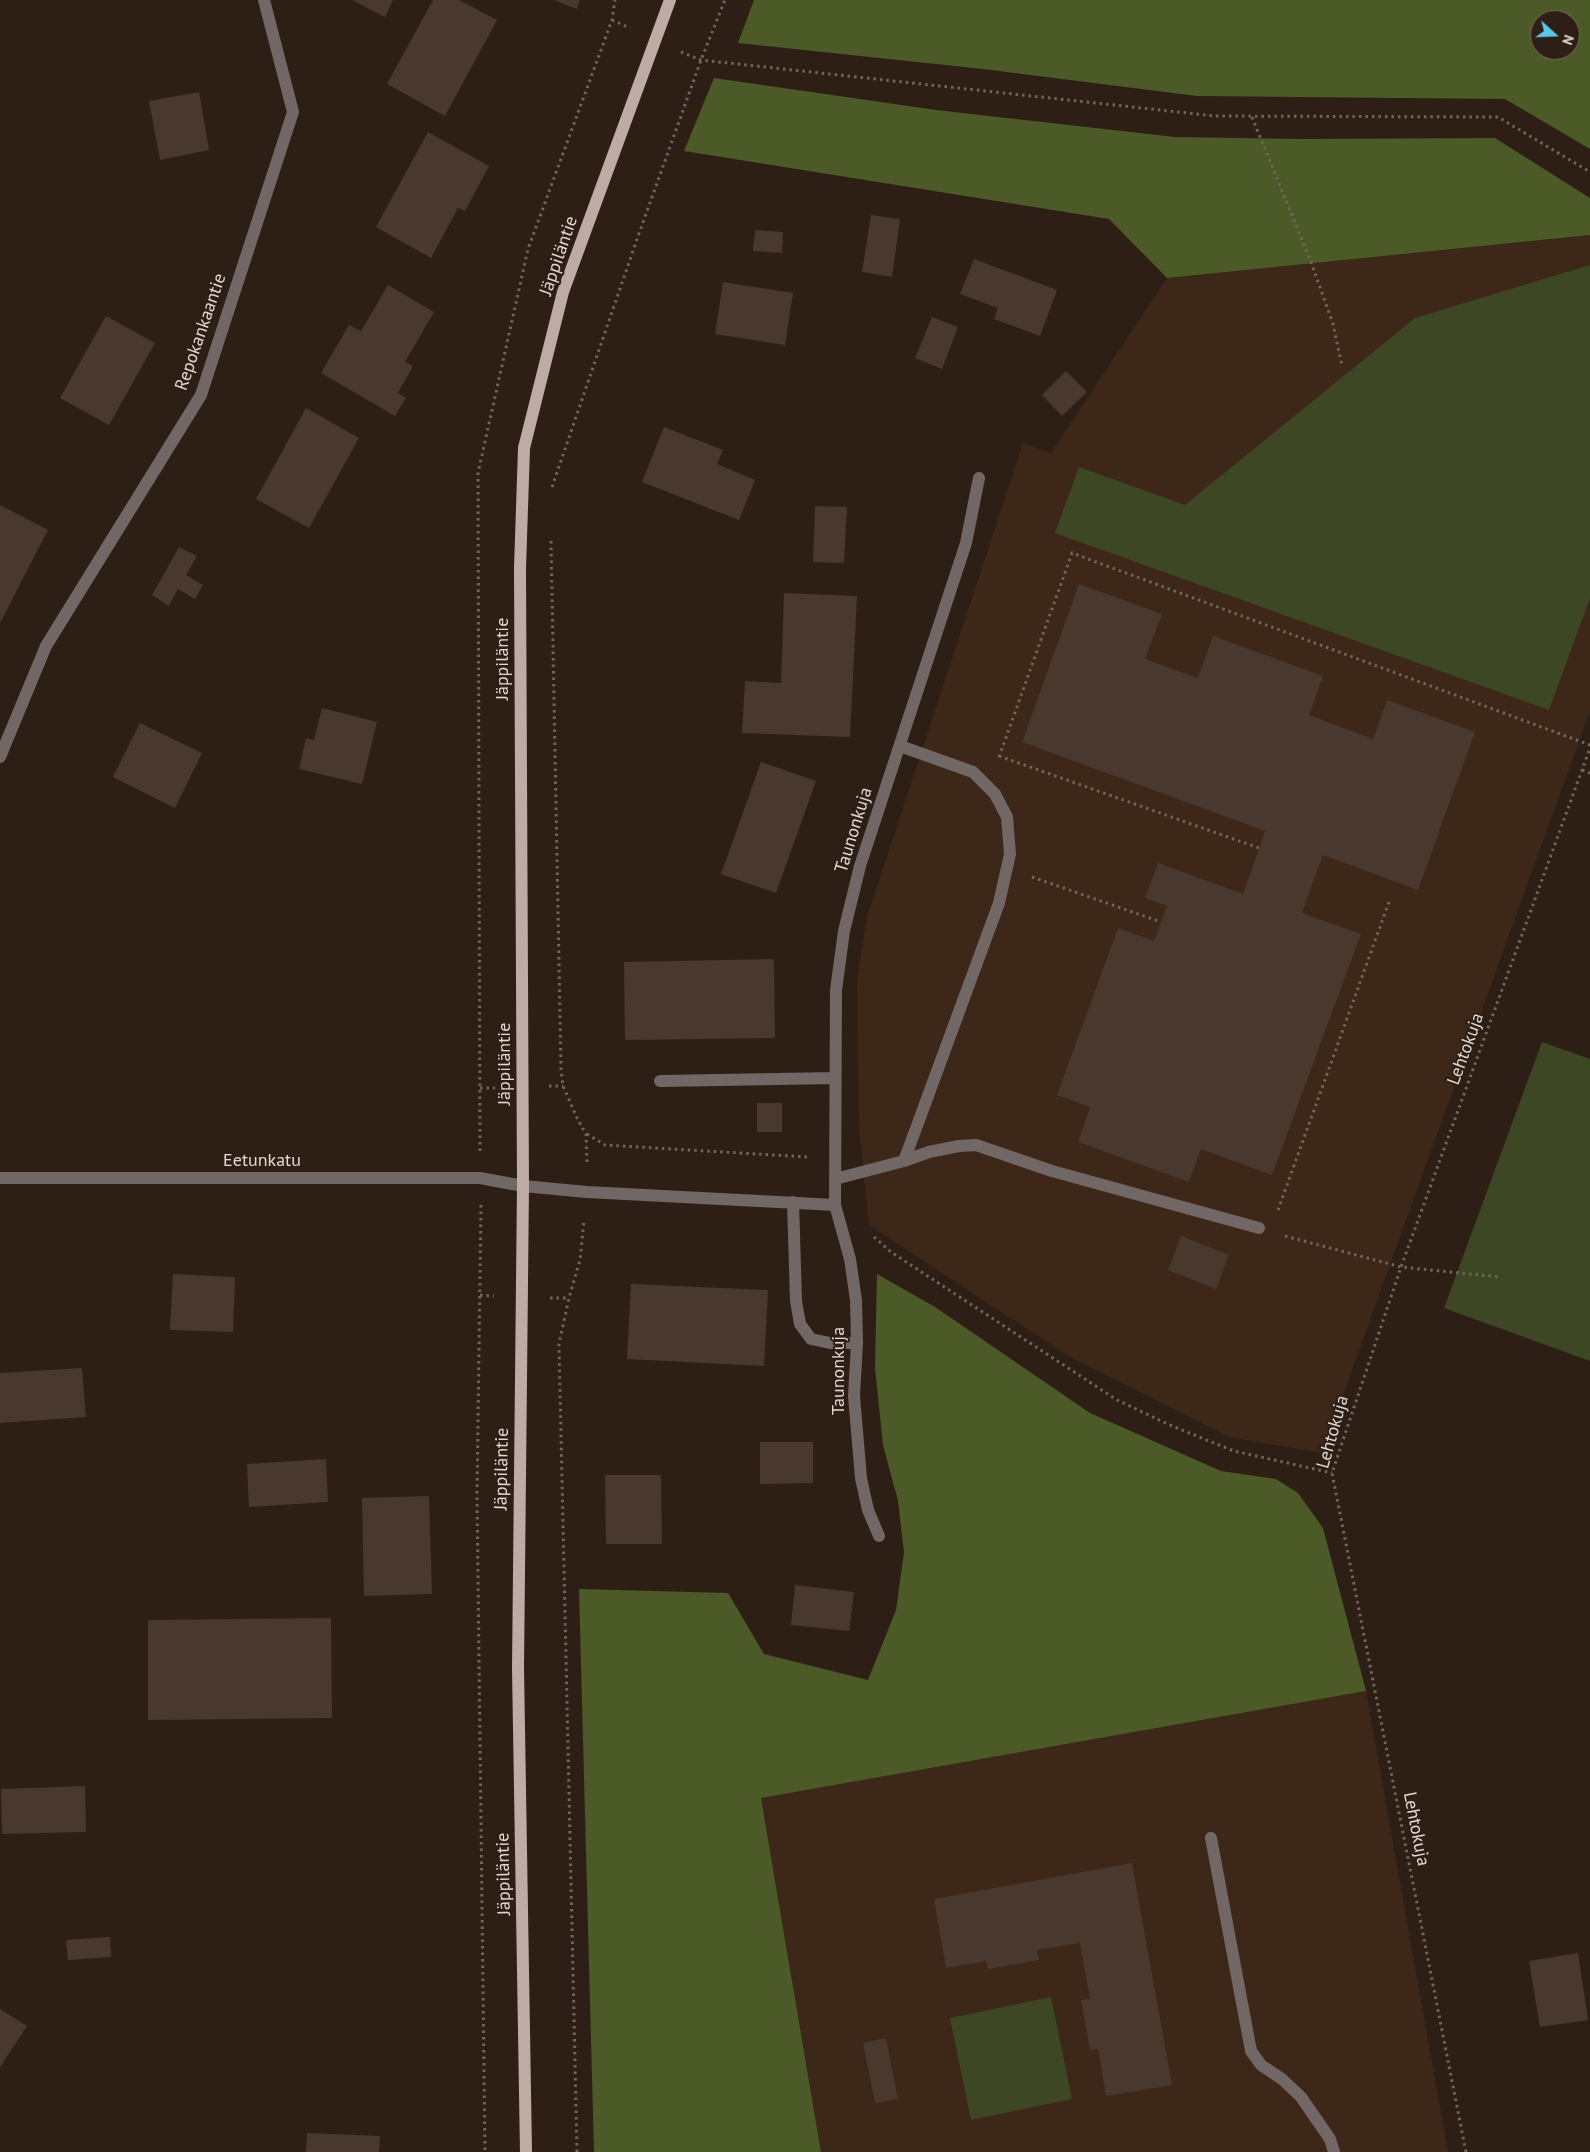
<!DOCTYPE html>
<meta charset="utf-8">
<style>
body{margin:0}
#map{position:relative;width:1590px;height:2152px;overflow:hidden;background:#2e1f16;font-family:"PT Sans",sans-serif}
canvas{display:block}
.north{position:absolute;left:1530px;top:10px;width:50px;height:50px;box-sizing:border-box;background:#2e1f16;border:1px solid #766961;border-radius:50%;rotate:110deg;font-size:14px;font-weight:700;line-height:20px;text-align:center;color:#e2d7d1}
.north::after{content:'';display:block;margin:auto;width:18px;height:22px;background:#5dc7e8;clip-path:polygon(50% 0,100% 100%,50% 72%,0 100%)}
</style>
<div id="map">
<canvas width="1590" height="2152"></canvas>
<div class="north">N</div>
</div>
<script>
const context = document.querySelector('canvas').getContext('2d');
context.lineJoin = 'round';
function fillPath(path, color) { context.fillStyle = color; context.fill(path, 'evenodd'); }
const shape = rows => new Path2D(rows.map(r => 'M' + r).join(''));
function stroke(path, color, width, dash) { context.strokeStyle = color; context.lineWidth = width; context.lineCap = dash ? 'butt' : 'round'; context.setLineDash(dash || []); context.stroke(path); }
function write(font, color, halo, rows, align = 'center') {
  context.font = font + ' "PT Sans",sans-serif'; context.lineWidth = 4; context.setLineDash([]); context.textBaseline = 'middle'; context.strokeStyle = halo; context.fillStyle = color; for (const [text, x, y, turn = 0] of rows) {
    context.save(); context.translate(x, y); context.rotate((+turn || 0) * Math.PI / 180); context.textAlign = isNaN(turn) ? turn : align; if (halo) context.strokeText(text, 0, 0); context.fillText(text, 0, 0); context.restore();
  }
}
fillPath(shape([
 [1590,235,1590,711,1322,1453,1229,1437,1070,1357,869,1225,859,1125,857,981,867,917,1023,443,1051,453,1167,278],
 [1366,1691,1448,2152,821,2152,761,1798]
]), '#3c2719');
fillPath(shape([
 [1590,265,1590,598,1549,710,1055,533,1079,467,1185,505,1415,318],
 [1542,1042,1590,1059,1590,1361,1444,1308],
 [1051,1997,1072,2099,971,2120,950,2018]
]), '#3d4724');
fillPath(shape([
 [754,0,1590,0,1590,149,1505,99,1197,96,983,69,738,43],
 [1540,20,1570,20,1570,50,1540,50],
 [714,78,936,110,1175,137,1301,139,1495,138,1590,198,1590,235,1167,278,1109,219,684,151],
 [877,1274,935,1307,1090,1413,1221,1471,1276,1479,1298,1493,1323,1528,1366,1691,761,1798,821,2152,594,2152,579,1589,728,1593,764,1654,868,1680,896,1610,904,1552,898,1501,883,1445,875,1368]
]), '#4b5a27');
fillPath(shape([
 [352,0,393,0,385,17],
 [433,0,459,0,497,20,445,116,387,84],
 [554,0,580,0,577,9],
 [199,92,209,150,160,160,149,101],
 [428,132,489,166,465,211,458,208,431,258,376,227],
 [871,215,900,219,892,277,862,272],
 [755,230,783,232,782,253,753,251],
 [974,259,1057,290,1040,336,994,319,998,308,960,294],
 [723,282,793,293,785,345,715,334],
 [388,285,434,312,405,362,413,366,398,393,406,398,395,416,321,373,349,325,361,331],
 [106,316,155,343,109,425,60,398],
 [932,317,958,327,942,369,915,358],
 [1066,371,1087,392,1062,416,1042,395],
 [306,408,359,438,309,528,256,499],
 [664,427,723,450,717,464,755,480,739,520,642,482],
 [0,505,48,530,0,623],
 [815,506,847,507,844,563,813,562],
 [179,547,197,556,186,575,203,585,195,599,178,589,169,606,152,595],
 [1079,584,1162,614,1145,659,1198,678,1213,636,1323,676,1309,715,1373,739,1387,700,1475,732,1418,890,1323,855,1302,913,1361,934,1272,1175,1201,1149,1189,1182,1078,1142,1090,1107,1057,1095,1118,928,1154,941,1167,906,1145,898,1158,863,1243,894,1265,831,1022,742],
 [784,593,857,596,850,737,742,733,745,681,781,683],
 [322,708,377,722,362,784,299,769,306,738,314,740],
 [140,723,202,753,175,808,113,777],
 [761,762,816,781,776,893,721,874],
 [774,959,775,1038,625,1040,624,962],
 [757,1103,782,1103,782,1132,757,1132],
 [1181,1236,1229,1255,1216,1289,1168,1270],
 [173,1274,235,1277,233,1332,170,1330],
 [631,1284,768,1290,764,1366,627,1359],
 [82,1368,86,1417,0,1423,0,1373],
 [760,1442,813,1442,813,1483,760,1484],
 [326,1459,328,1502,249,1507,247,1464],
 [605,1475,661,1475,662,1544,606,1544],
 [429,1496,432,1594,364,1596,362,1498],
 [795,1585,854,1592,849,1631,791,1625],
 [331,1618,332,1718,148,1720,148,1620],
 [85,1786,86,1832,2,1834,1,1789],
 [1132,1863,1172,2085,1106,2096,1098,2049,1090,2050,1081,2000,1090,1999,1080,1943,1037,1950,1039,1960,988,1969,986,1961,946,1968,934,1899],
 [110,1937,111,1957,68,1960,66,1940],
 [1578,1953,1588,2020,1540,2027,1529,1961],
 [0,2009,27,2026,0,2067],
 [886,2038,898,2099,875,2103,863,2043],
 [307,2133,380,2136,379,2152,306,2152]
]), '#49382e');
stroke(shape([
 [612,20,630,28],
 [681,52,701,60,1215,116,1498,117,1590,172],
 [1252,117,1311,262,1333,324,1342,366],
 [552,487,636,242,701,60,725,0],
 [551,541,561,1069,563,1086,577,1118,586,1134,587,1164],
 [999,756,1259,848],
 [999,757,1072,553,1590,745],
 [1582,770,1590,773],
 [1032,877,1161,922],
 [549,1086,563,1086],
 [480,1088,495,1088],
 [587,1134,605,1145,807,1157],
 [480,1151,478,473,528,249,612,20,615,0],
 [481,1205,477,1494,485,2152],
 [1278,1210,1389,902],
 [1285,1236,1401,1267,1500,1277],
 [874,1237,891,1252,1117,1400,1172,1426,1234,1451,1332,1473],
 [480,1295,494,1296],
 [550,1298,569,1298],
 [577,2152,559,1344,569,1298,580,1260,584,1220],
 [1466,2152,1332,1473,1401,1267,1590,748]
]), '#72655d', 3, [2.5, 4]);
stroke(shape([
 [900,746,973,772,995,794,1007,817,1010,854,999,903,904,1161],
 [0,757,46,646,201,395,293,112,264,0],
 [660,1081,835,1078],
 [0,1178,480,1178,523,1186,587,1192,835,1205],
 [835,1179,904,1161,929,1152,959,1146,976,1145,1052,1171,1259,1228],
 [793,1202,796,1301,800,1324,811,1339,830,1343,857,1343],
 [879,1536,868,1510,861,1478,854,1396,857,1343,856,1300,850,1259,835,1205,836,990,844,931,860,866,966,543,979,478],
 [1211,1838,1251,2051,1261,2065,1282,2079,1301,2097,1330,2139,1334,2152]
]), '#716764', 12);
stroke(shape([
 [526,2152,518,1668,523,1186,520,568,524,448,563,292,670,0]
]), '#bfaba6', 12);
write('18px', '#e2d7d1', '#2e1f16', [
 ["Jäppiläntie",559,256,-71],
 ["Repokankaantie",201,332,-71],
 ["Jäppiläntie",503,659,-90],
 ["Taunonkuja",854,830,-73],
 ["Lehtokuja",1466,1049,-70],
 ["Jäppiläntie",505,1064,-90],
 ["Eetunkatu",262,1161],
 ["Taunonkuja",839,1371,-90],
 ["Lehtokuja",1333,1432,-74],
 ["Jäppiläntie",502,1469,-89],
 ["Lehtokuja",1416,1829,79],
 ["Jäppiläntie",504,1874,-91]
]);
</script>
